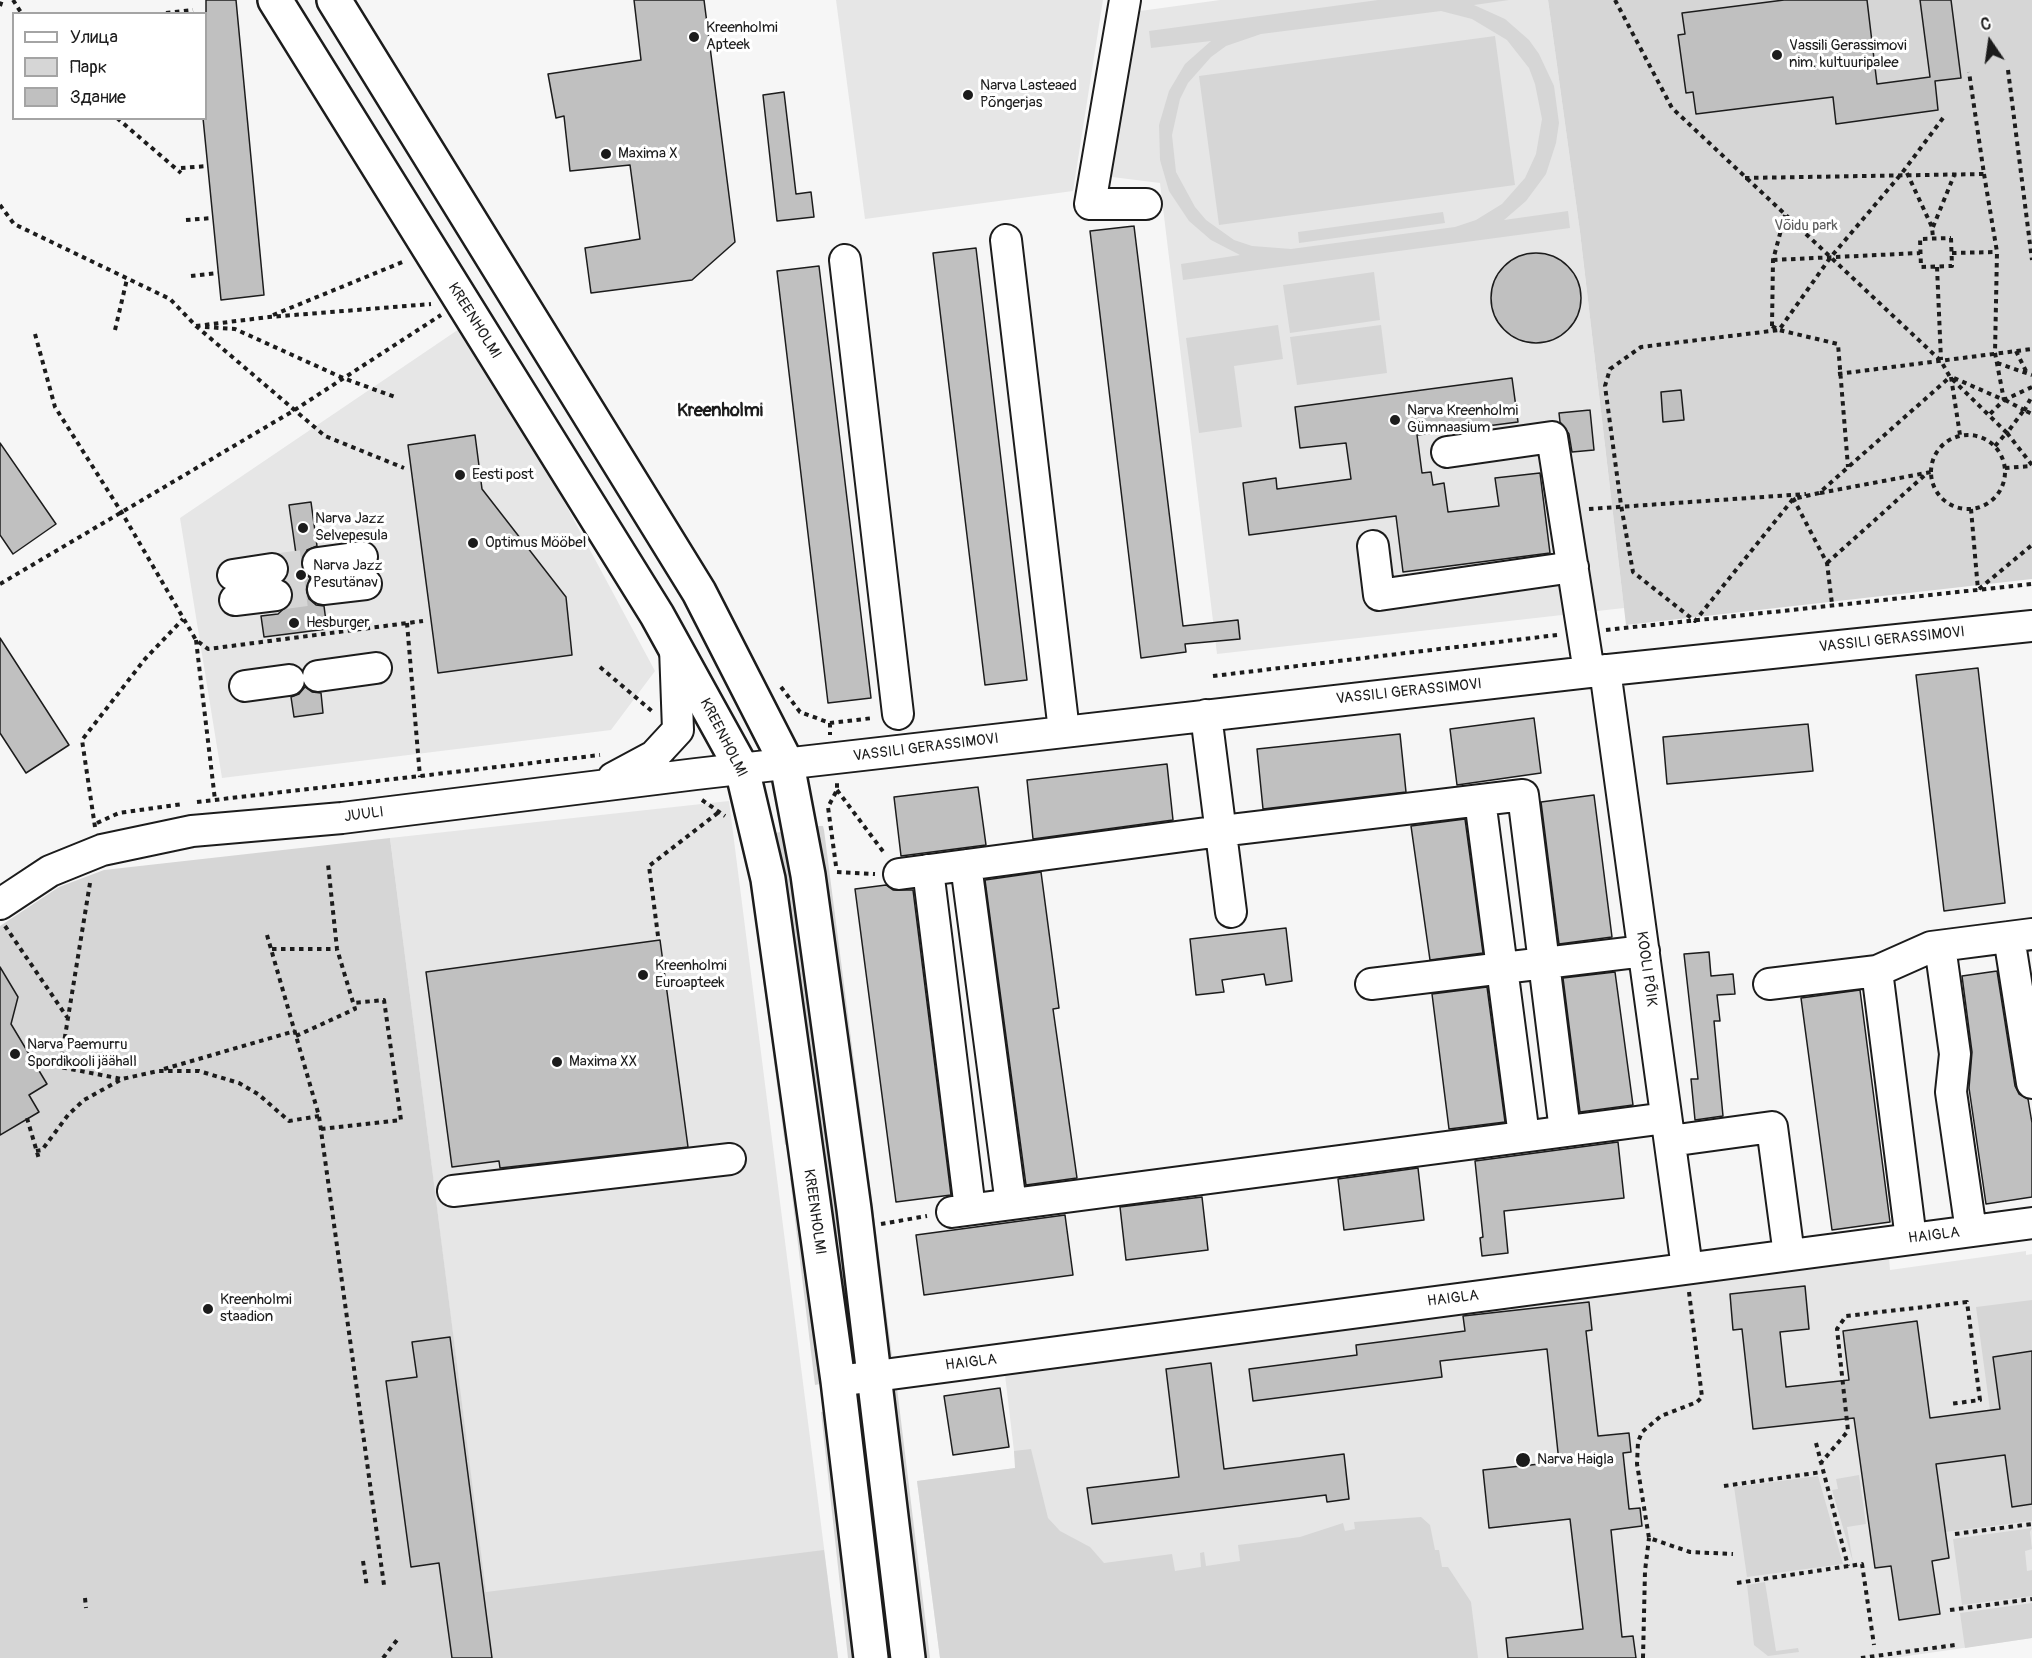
<!DOCTYPE html>
<meta charset="utf-8">
<style>
body{margin:0}
#map{position:relative;width:2032px;height:1658px;overflow:hidden;background:#f6f6f6;font-family:Pangolin,sans-serif}
canvas{display:block}
.legend{position:absolute;left:12px;top:12px;width:195px;height:108px;box-sizing:border-box;background:#fff;border:2px solid #a4a4a4;margin:0;padding:8px 10px;list-style:none;font-size:18px;color:#1c1c1c}
.legend li{display:flex;align-items:center;gap:12px;height:30px}
.legend b{width:30px;border:2px solid #a4a4a4}
.north{position:absolute;left:1960px;top:12px;width:60px;height:60px;-webkit-text-stroke:4px #fff;paint-order:stroke;rotate:347deg;font-size:16px;font-weight:700;line-height:24px;text-align:center;color:#1c1c1c}
.north::after{content:'';display:block;margin:auto;width:21px;height:27px;background:#1c1c1c;clip-path:polygon(50% 0,100% 100%,50% 72%,0 100%)}
</style>
<div id="map">
<canvas width="2032" height="1658"></canvas>
<ul class="legend">
<li><b style="height:8px;background:#fff"></b>Улица</li>
<li><b style="height:16px;background:#d6d6d6"></b>Парк</li>
<li><b style="height:16px;background:#c0c0c0"></b>Здание</li>
</ul>
<div class="north">С</div>
</div>
<script>
const context = document.querySelector('canvas').getContext('2d');
context.lineJoin = 'round';
function fillPath(path, color) { context.fillStyle = color; context.fill(path, 'evenodd'); }
const shape = rows => new Path2D(rows.map(r => 'M' + r).join(''));
function stroke(path, color, width, dash) { context.strokeStyle = color; context.lineWidth = width; context.lineCap = dash ? 'butt' : 'round'; context.setLineDash(dash || []); context.stroke(path); }
function write(font, color, halo, rows, align = 'center') {
  context.font = font + ' Pangolin,sans-serif'; context.lineWidth = 6; context.setLineDash([]); context.textBaseline = 'middle'; context.strokeStyle = halo; context.fillStyle = color; for (const [text, x, y, turn = 0] of rows) {
    context.save(); context.translate(x, y); context.rotate((+turn || 0) * Math.PI / 180); context.textAlign = isNaN(turn) ? turn : align; if (halo) context.strokeText(text, 0, 0); context.fillText(text, 0, 0); context.restore();
  }
}
fillPath(shape([
 [836,0,1103,0,1073,191,865,219],
 [1220,0,1548,0,1580,232,1624,608,1217,654,1160,183,1112,177,1109,161,1133,12],
 [468,323,655,671,611,730,222,778,180,518],
 [729,801,838,1658,494,1658,390,838],
 [2026,1251,2026,1255,2032,1254,2032,1638,1894,1658,940,1658,917,1481,1016,1468,1005,1375,1889,1258,1890,1270]
]), '#e6e6e6');
fillPath(shape([
 [1378,0,1509,0,1474,5,1505,19,1529,40,1539,54,1554,86,1559,123,1556,143,1546,174,1526,201,1504,220,1568,211,1570,228,1183,280,1181,264,1240,255,1211,240,1189,221,1169,191,1160,160,1159,125,1169,91,1185,64,1211,41,1151,48,1149,31],
 [1441,11,1472,19,1507,40,1529,68,1535,84,1542,119,1536,154,1525,178,1502,204,1476,220,1455,227,1291,249,1252,246,1234,240,1206,220,1195,207,1176,172,1172,135,1180,99,1188,83,1211,57,1226,46,1261,34],
 [1548,0,2032,0,2032,579,1626,625,1580,232],
 [1495,36,1515,185,1219,225,1199,76],
 [1443,212,1445,223,1299,243,1298,232],
 [1374,272,1380,320,1290,333,1283,285],
 [1278,325,1283,359,1234,366,1242,427,1199,433,1186,338],
 [1381,325,1387,373,1297,385,1290,337],
 [816,826,823,826,824,830,892,1356,887,1354,880,1339],
 [787,831,858,1359,848,1360,785,874,775,833],
 [390,838,486,1592,824,1550,838,1658,0,1658,0,926,59,887,104,870],
 [750,843,791,1142,785,1145,747,857],
 [790,1178,800,1180,825,1383,815,1385],
 [2032,1300,2032,1351,1993,1357,2000,1409,1990,1410,1976,1307],
 [897,1388,930,1658,918,1658,889,1393],
 [821,1412,830,1413,859,1658,848,1658],
 [869,1412,896,1658,883,1658,853,1414],
 [1031,1449,1048,1518,1060,1531,1090,1547,1104,1563,1172,1554,1175,1571,1201,1567,1200,1553,1204,1552,1206,1566,1240,1561,1238,1545,1300,1537,1343,1523,1345,1531,1355,1529,1354,1522,1421,1517,1430,1525,1435,1550,1439,1550,1442,1567,1448,1567,1471,1602,1478,1658,940,1658,917,1481,1015,1468,1014,1451],
 [2005,1455,2012,1507,2032,1504,2032,1521,1945,1532,1936,1464],
 [1859,1475,1866,1524,1847,1527,1853,1562,1832,1490,1838,1489,1836,1479],
 [1818,1476,1843,1564,1747,1577,1734,1487],
 [2032,1528,2030,1532,2032,1549,2025,1551,2027,1571,2032,1570,2032,1596,1962,1605,1953,1539],
 [1765,1582,1776,1651,1798,1648,1799,1652,1768,1656,1754,1645,1747,1585],
 [2032,1603,2032,1638,1965,1648,1960,1613]
]), '#d6d6d6');
const building = shape([
 [206,0,236,0,264,295,221,300,203,118,206,118,206,0],
 [634,0,704,0,735,242,692,280,591,293,585,248,640,239,630,165,570,171,564,116,556,118,548,74,641,60,634,0],
 [1784,0,1867,0,1877,84,1930,77,1920,0,1951,0,1961,78,1935,81,1938,110,1836,124,1833,97,1696,114,1693,92,1686,93,1678,35,1685,34,1682,13,1784,0],
 [784,92,796,194,811,192,814,217,777,221,763,95,784,92],
 [1134,226,1183,626,1238,620,1240,639,1185,644,1186,652,1141,658,1090,231,1134,226],
 [976,248,1027,680,985,685,933,253,976,248],
 '1491 298a45 45 0 1 1 90 0a45 45 0 1 1-90 0Z',
 [819,266,871,698,828,703,777,271,819,266],
 [1512,378,1518,422,1417,435,1422,473,1431,472,1433,485,1444,483,1448,512,1499,506,1495,478,1540,473,1550,553,1403,572,1396,516,1249,535,1243,483,1276,478,1277,489,1351,479,1346,443,1300,448,1295,407,1512,378],
 [1681,390,1684,420,1663,422,1661,392,1681,390],
 [1590,410,1594,450,1572,452,1569,434,1560,422,1559,413,1590,410],
 [475,435,482,489,566,597,572,655,438,673,408,445,475,435],
 [0,443,56,524,13,554,0,535,0,443],
 [311,502,317,546,307,550,301,565,304,573,310,578,306,590,309,599,316,605,324,606,327,629,264,637,261,616,278,614,292,601,293,592,284,580,289,566,283,556,296,554,289,505,311,502],
 [0,638,69,745,26,773,0,733,0,638],
 [1978,668,2005,903,1944,911,1916,675,1978,668],
 [305,687,312,692,321,693,323,713,294,717,291,697,299,694,305,687],
 [1534,718,1541,773,1457,785,1450,729,1534,718],
 [1808,724,1813,771,1667,784,1663,737,1808,724],
 [1400,734,1406,792,1263,809,1257,749,1400,734],
 [1167,764,1173,820,1033,839,1027,780,1167,764],
 [978,787,986,845,901,856,894,797,978,787],
 [1594,795,1612,937,1559,944,1541,802,1594,795],
 [1465,819,1483,953,1430,960,1411,826,1465,819],
 [1041,872,1059,1008,1053,1009,1077,1178,1026,1185,985,880,1041,872],
 [886,885,893,890,913,890,951,1195,896,1202,855,889,886,885],
 [1286,928,1292,981,1266,985,1264,974,1222,980,1224,992,1196,995,1190,939,1286,928],
 [660,940,688,1147,500,1168,499,1161,452,1167,426,972,660,940],
 [1709,952,1711,976,1733,974,1735,994,1717,995,1720,1021,1714,1021,1723,1116,1695,1120,1691,1079,1698,1079,1684,954,1709,952],
 [0,967,18,997,11,1024,47,1084,29,1095,39,1112,0,1135,0,967],
 [1997,971,2015,1086,2019,1094,2028,1099,2032,1123,2032,1197,1986,1204,1969,1088,1972,1052,1962,976,1997,971],
 [1615,972,1633,1105,1580,1112,1563,978,1615,972],
 [1487,987,1505,1122,1449,1129,1432,994,1487,987],
 [1860,990,1890,1222,1832,1230,1801,998,1860,990],
 [1618,1142,1624,1198,1504,1211,1508,1253,1482,1256,1480,1238,1483,1237,1475,1161,1618,1142],
 [1418,1168,1424,1220,1344,1230,1338,1179,1418,1168],
 [1202,1197,1208,1250,1126,1260,1120,1207,1202,1197],
 [1065,1215,1073,1275,924,1295,916,1235,1065,1215],
 [1805,1286,1809,1329,1780,1332,1786,1387,1849,1380,1843,1331,1917,1321,1930,1418,2000,1409,1993,1357,2032,1351,2032,1504,2012,1507,2005,1455,1936,1464,1949,1558,1932,1561,1940,1614,1899,1620,1891,1566,1875,1568,1854,1418,1753,1429,1742,1329,1733,1330,1730,1294,1805,1286],
 [1589,1302,1592,1330,1586,1331,1598,1436,1629,1433,1631,1452,1623,1453,1629,1509,1640,1508,1642,1526,1611,1530,1622,1637,1633,1636,1636,1658,1508,1658,1506,1638,1583,1629,1570,1519,1489,1528,1483,1470,1559,1462,1547,1349,1440,1361,1442,1377,1253,1401,1249,1369,1357,1355,1356,1345,1465,1331,1463,1316,1589,1302],
 [450,1337,492,1658,452,1658,439,1563,411,1567,386,1381,417,1377,412,1342,450,1337],
 [1211,1363,1224,1469,1344,1454,1349,1499,1327,1502,1326,1495,1092,1524,1087,1488,1179,1477,1166,1369,1211,1363],
 [1000,1388,1009,1447,953,1455,944,1396,1000,1388]
]);
fillPath(building, '#c0c0c0');
stroke(building, '#1c1c1c', 1.5);
stroke(shape([
 [272,569,318,563],
 [276,595,323,589]
]), '#d5d5d5', 30, [30, 15]);
const minor = shape([
 [1125,0,1090,204,1146,204],
 [1006,240,1064,731],
 [845,260,898,714],
 [1447,452,1552,437,1589,672],
 [1373,546,1379,595,1573,567],
 [318,563,362,557],
 [233,575,272,569],
 [323,589,366,584],
 [235,600,276,595],
 [1605,670,1687,1268],
 [318,676,376,668],
 [245,686,289,680],
 [1206,715,1231,912],
 [613,778,654,756,678,730,675,648],
 [1480,800,1524,1136],
 [966,865,1011,1204],
 [928,870,970,1209],
 [899,874,1221,831,1523,795,1565,1131],
 [0,904,50,871,102,850,192,831,342,818,696,774,1589,672,2032,626],
 [2009,937,2032,1083],
 [1940,946,1955,1054,1951,1092,1971,1231],
 [1877,971,1911,1239],
 [1371,984,1644,951],
 [1769,984,1877,971,1931,947,2032,934],
 [1670,1141,1772,1127,1789,1255],
 [453,1191,730,1159],
 [952,1212,1666,1118],
 [838,1381,2032,1223]
]);
const major = shape([
 [275,0,657,615,742,769,768,879,838,1381,871,1658],
 [334,0,699,592,787,764,808,875,854,1209,908,1658]
]);
stroke(minor, '#1c1c1c', 34);
stroke(major, '#1c1c1c', 38);
stroke(shape([
 [13,0,22,14],
 [1615,0,1672,108,1941,361,1950,377,2007,433,2024,410,2032,414],
 [0,6,2,0],
 [166,13,193,10],
 [2008,70,2032,260],
 [117,118,181,173],
 [1943,118,1902,173,1830,258,1779,330,1641,347,1610,369,1605,386,1621,505,1633,572,1695,621,1793,499,1819,493,1950,377],
 [181,168,208,166],
 [1907,173,1932,227,1933,238],
 [1984,174,1997,252,1995,353,2004,400,1990,414],
 [1745,178,1984,174,1969,72],
 [0,205,14,224,170,299,196,326,325,436,404,468],
 [186,220,213,218],
 [1933,227,1955,173],
 [1951,238,1952,266,1921,267,1920,239,1951,238],
 [1952,253,1997,252],
 [1773,260,1920,253],
 [1937,267,1941,360],
 [191,276,218,273],
 [273,315,405,261],
 [196,326,269,317,431,304],
 [1772,326,1779,330,1838,344,1848,467],
 [1772,326,1773,260,1785,215],
 [205,327,235,329,343,378,395,397],
 [115,330,127,279],
 [35,334,55,407,122,513,196,640,208,649,423,621],
 [2016,351,2027,373],
 [1997,363,2032,375],
 [1838,374,2032,349],
 [1951,377,1960,435],
 [1954,378,2004,400,2032,387],
 [2005,400,2024,410],
 [2024,411,2032,396],
 [2007,433,2032,465],
 '1931 472a37 37 0 1 1 74 0a37 37 0 1 1-74 0Z',
 [1995,446,2008,431],
 [2005,468,2032,466],
 [1820,493,1931,472],
 [1793,498,1827,563,1832,604],
 [1589,509,1806,494],
 [1971,509,1978,590],
 [1827,563,1925,475],
 [0,584,293,411,441,315],
 [1979,589,2032,545],
 [407,623,420,777],
 [1606,630,2032,584],
 [196,640,215,800],
 [600,667,653,712],
 [1213,676,1557,635],
 [781,687,800,712,830,723,873,718],
 [830,723,830,735],
 [837,790,885,854],
 [702,800,725,816],
 [197,802,600,755],
 [97,823,119,813,183,804],
 [95,827,82,740,145,659,183,619],
 [836,866,828,807,837,790,837,783],
 [837,872,875,874],
 [90,883,60,1067,122,1079],
 [5,926,67,1017],
 [267,935,319,1116,384,1585],
 [658,936,649,866,719,812],
 [272,949,337,949],
 [296,1036,355,1009,337,949,328,864],
 [164,1069,295,1031],
 [27,1118,39,1159],
 [321,1129,401,1120,384,1000,353,1003],
 [36,1151,42,1150,68,1115,84,1100,122,1079,158,1071,199,1071,239,1083,258,1094,289,1121,319,1116],
 [881,1224,927,1216],
 [1689,1292,1702,1397,1697,1402,1661,1416,1642,1432,1638,1442,1637,1464,1649,1538,1690,1552,1733,1554],
 [1816,1443,1848,1566],
 [1820,1464,1848,1431,1837,1329,1846,1316,1967,1302,1980,1400,1950,1404],
 [1724,1486,1822,1472],
 [1955,1534,2032,1524],
 [363,1561,367,1587],
 [1737,1583,1862,1564,1874,1645],
 [85,1598,86,1608],
 [1950,1610,2032,1599],
 [383,1658,397,1640],
 [1643,1658,1645,1571,1649,1538],
 [1861,1658,1955,1645]
]), '#1c1c1c', 4, [4.5, 4.5]);
stroke(minor, '#fff', 30);
stroke(major, '#fff', 33);
for (const [x, y, r, color] of [
 [694,37,6,"#1c1c1c"],
 [1777,55,6,"#1c1c1c"],
 [968,95,6,"#1c1c1c"],
 [606,154,6,"#1c1c1c"],
 [1395,420,6,"#1c1c1c"],
 [460,475,6,"#1c1c1c"],
 [303,528,6,"#1c1c1c"],
 [473,543,6,"#1c1c1c"],
 [301,575,6,"#1c1c1c"],
 [294,623,6,"#1c1c1c"],
 [643,975,6,"#1c1c1c"],
 [15,1054,6,"#1c1c1c"],
 [557,1062,6,"#1c1c1c"],
 [208,1309,6,"#1c1c1c"],
 [1523,1460,8,"#1c1c1c"]
]) { const dot = new Path2D(); dot.arc(x, y, r, 0, 2 * Math.PI); context.fillStyle = color; context.fill(dot); stroke(dot, '#fff', 2); }
write('15px', '#1c1c1c', '#fff', [
 ["Kreenholmi",706,28],
 ["Apteek",706,45],
 ["Vassili Gerassimovi",1789,46],
 ["nim. kultuuripalee",1789,63],
 ["Narva Lasteaed",980,86],
 ["Põngerjas",980,103],
 ["Maxima X",618,154],
 ["Narva Kreenholmi",1407,411],
 ["Gümnaasium",1407,428],
 ["Eesti post",472,475],
 ["Narva Jazz",315,519],
 ["Selvepesula",315,536],
 ["Optimus Mööbel",485,543],
 ["Narva Jazz",313,566],
 ["Pesutänav",313,583],
 ["Hesburger",306,623],
 ["Kreenholmi",655,966],
 ["Euroapteek",655,983],
 ["Narva Paemurru",27,1045],
 ["Spordikooli jäähall",27,1062],
 ["Maxima XX",569,1062],
 ["Kreenholmi",220,1300],
 ["staadion",220,1317],
 ["Narva Haigla",1537,1460]
], 'left');
write('15px', '#5d5d5d', '#fff', [
 ["Võidu park",1806,226]
]);
write('15px', '#1c1c1c', '#fff', [
 ["KREENHOLMI",474,321,58],
 ["VASSILI GERASSIMOVI",1892,640,-6],
 ["VASSILI GERASSIMOVI",1409,692,-6],
 ["KREENHOLMI",723,738,63],
 ["VASSILI GERASSIMOVI",926,748,-7],
 ["JUULI",364,815,-7],
 ["KOOLI PÕIK",1646,969,82],
 ["KREENHOLMI",814,1212,82],
 ["HAIGLA",1934,1236,-7],
 ["HAIGLA",1453,1299,-7],
 ["HAIGLA",971,1363,-7]
]);
write('bold 18px', '#1c1c1c', '#fff', [
 ["Kreenholmi",720,411]
]);
</script>
